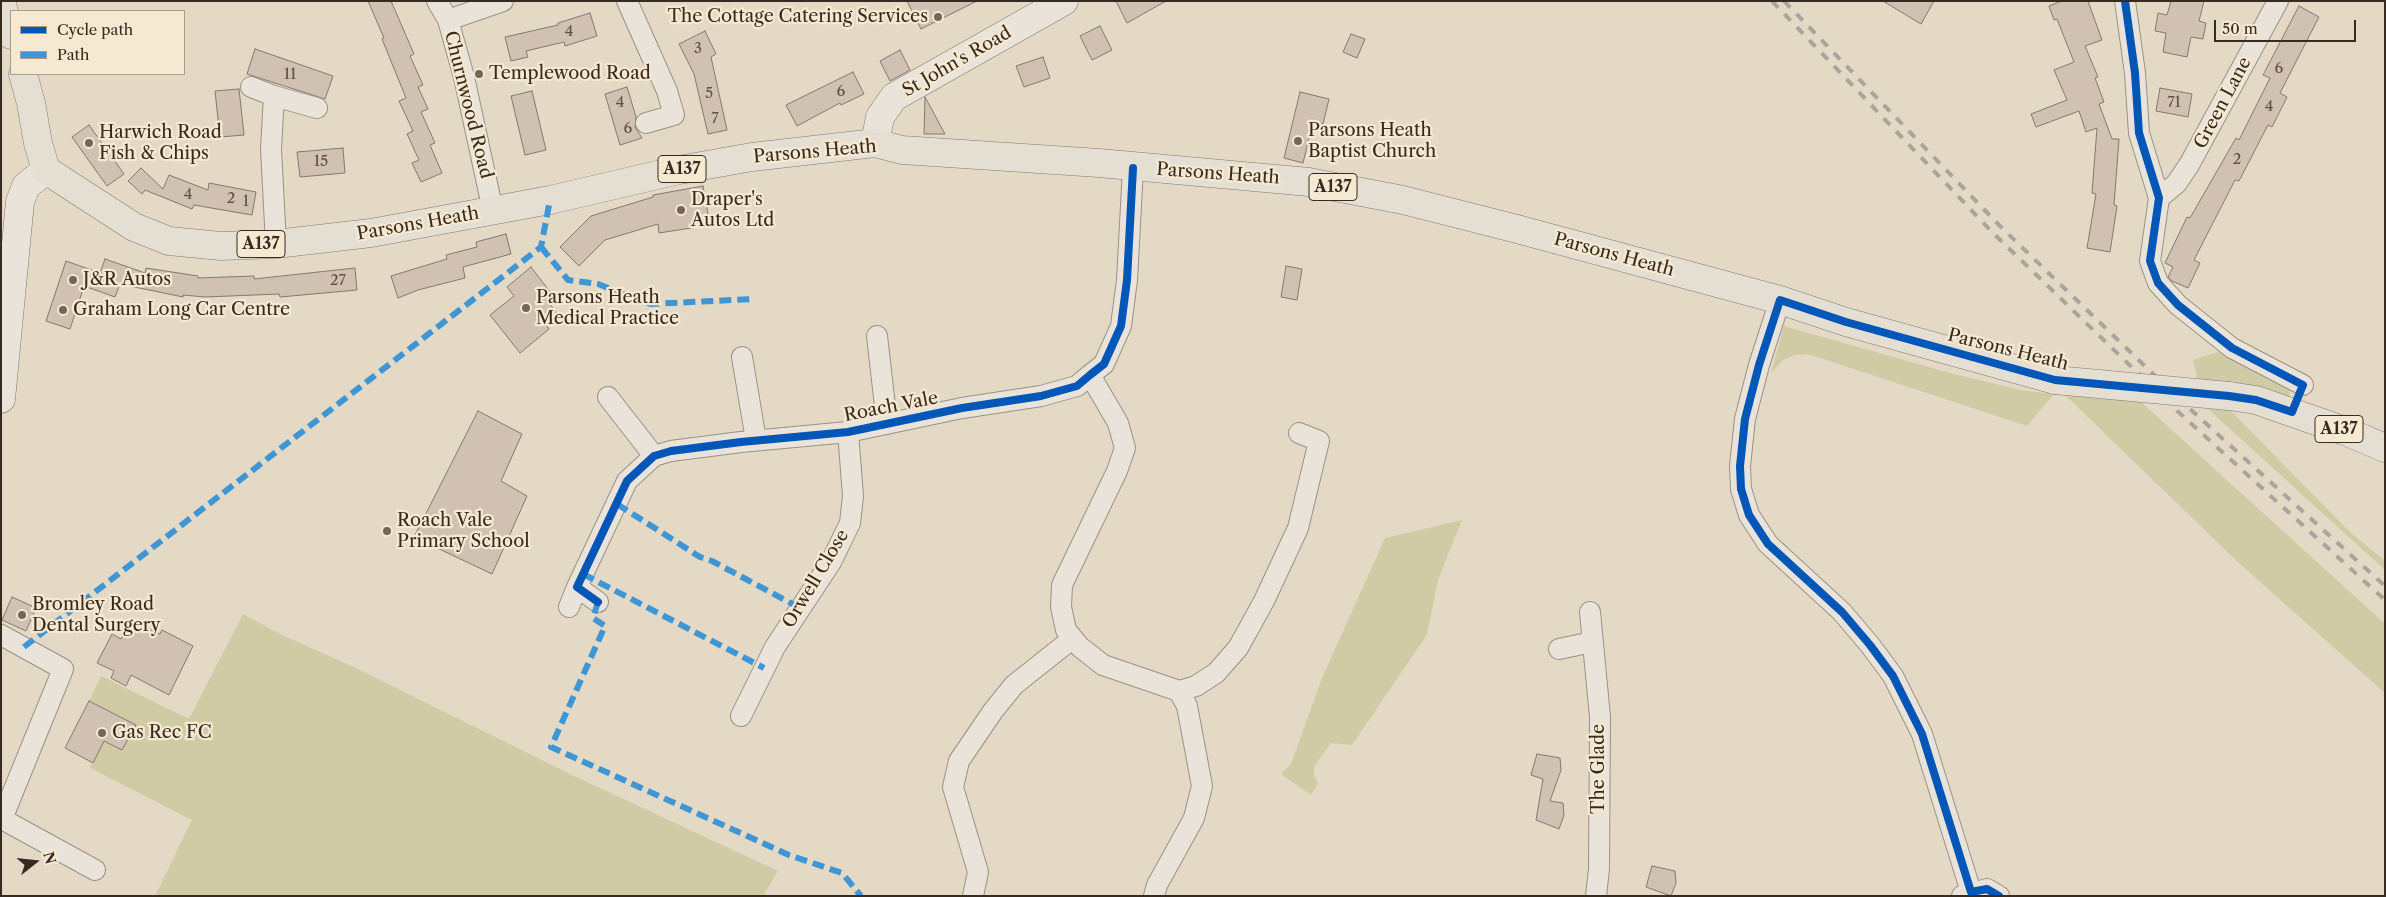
<!DOCTYPE html>
<style>
body{margin:0}
#map{position:relative;width:2386px;height:897px;overflow:hidden;background:#e4d9c5;font-family:"Libre Caslon Text",serif}
canvas{display:block}
.frame{position:absolute;inset:0;border:2px solid #372a21;pointer-events:none}
.legend{position:absolute;left:10px;top:10px;width:175px;height:65px;box-sizing:border-box;background:#f6e9d1;border:1px solid #aa9d8b;margin:0;padding:6px 9px;list-style:none;font-size:15px;color:#372a21}
.legend li{display:flex;align-items:center;gap:10px;height:25px}
.legend b{width:25px;border:1px solid #aa9d8b}
.north{position:absolute;left:10px;top:837px;width:50px;height:50px;-webkit-text-stroke:4px #f6e9d1;paint-order:stroke;rotate:74deg;font-size:14px;font-weight:700;line-height:20px;text-align:center;color:#372a21}
.north::after{content:'';display:block;margin:auto;width:18px;height:22px;background:#372a21;clip-path:polygon(50% 0,100% 100%,50% 72%,0 100%)}
.scale{position:absolute;left:2214px;top:20px;width:142px;height:22px;box-sizing:border-box;border:2px solid #372a21;border-top:0;padding-left:6px;font-size:15px;line-height:18px;white-space:nowrap;color:#372a21;-webkit-text-stroke:4px #f6e9d1;paint-order:stroke}
</style>
<div id="map">
<canvas width="2386" height="897"></canvas>
<div class="frame"></div>
<ul class="legend">
<li><b style="height:6px;background:#0057b8"></b>Cycle path</li>
<li><b style="height:6px;background:#3e96d5"></b>Path</li>
</ul>
<div class="north">N</div>
<div class="scale">50 m</div>
</div>
<script>
const context = document.querySelector('canvas').getContext('2d');
context.lineJoin = 'round';
function fillPath(path, color) { context.fillStyle = color; context.fill(path, 'evenodd'); }
const shape = rows => new Path2D(rows.map(r => 'M' + r).join(''));
function stroke(path, color, width, dash) { context.strokeStyle = color; context.lineWidth = width; context.lineCap = dash ? 'butt' : 'round'; context.setLineDash(dash || []); context.stroke(path); }
function write(font, color, halo, rows, align = 'center') {
  context.font = font + ' "Libre Caslon Text",serif'; context.lineWidth = 4.5; context.setLineDash([]); context.textBaseline = 'middle'; context.strokeStyle = halo; context.fillStyle = color; for (const [text, x, y, turn = 0] of rows) {
    context.save(); context.translate(x, y); context.rotate((+turn || 0) * Math.PI / 180); context.textAlign = isNaN(turn) ? turn : align; if (halo) context.strokeText(text, 0, 0); context.fillText(text, 0, 0); context.restore();
  }
}
fillPath(shape([
 [1784,326,1946,372,2020,390,2054,394,2027,426,1808,354,1794,355,1783,360,1771,373],
 [2227,349,2290,383,2290,394,2287,402,2199,386,2193,360],
 [2065,395,2140,401,2385,624,2385,693,2240,564],
 [2206,407,2228,408,2351,533,2385,561,2385,570],
 [1462,520,1438,580,1427,634,1422,642,1352,745,1331,743,1314,766,1314,775,1318,783,1311,795,1281,774,1291,764,1322,678,1385,538],
 [243,614,282,635,360,670,570,774,778,871,763,896,155,896,192,820,90,768,104,741,122,750,135,725,89,701,101,676,189,719]
]), '#d0cba5');
const building = shape([
 [368,1,391,1,414,54,410,56,423,85,418,87,428,109,421,112,435,143,430,145,442,173,421,182,412,163,419,160,407,134,413,131,399,101,406,98,382,39,384,38,368,1],
 [907,1,977,1,921,29,907,1],
 [1116,1,1166,1,1127,23,1116,1],
 [1883,1,1934,1,1921,24,1883,1],
 [2062,1,2088,1,2102,40,2085,46,2098,77,2095,78,2104,102,2099,104,2112,139,2119,139,2114,205,2117,206,2110,252,2087,248,2096,194,2092,193,2097,128,2086,132,2079,111,2036,127,2031,114,2067,100,2054,70,2074,62,2057,19,2054,20,2049,6,2062,1],
 [2171,1,2204,1,2199,21,2206,23,2203,39,2191,37,2187,57,2163,52,2166,33,2155,31,2158,13,2167,15,2171,1],
 [2299,6,2319,17,2280,93,2287,97,2272,127,2268,125,2239,181,2235,180,2194,260,2200,263,2188,288,2172,281,2168,277,2173,267,2165,263,2187,217,2190,218,2236,138,2239,140,2270,78,2263,75,2299,6],
 [590,13,597,36,565,46,564,42,526,51,528,57,511,61,505,37,558,25,558,23,590,13],
 [1100,26,1112,50,1092,60,1080,36,1100,26],
 [705,31,716,54,711,57,727,130,708,134,694,74,679,44,705,31],
 [1351,34,1365,39,1357,58,1343,52,1351,34],
 [255,49,333,76,325,99,247,74,255,49],
 [900,50,910,70,890,81,880,61,900,50],
 [1043,57,1050,78,1024,87,1016,66,1043,57],
 [853,72,864,94,841,105,840,103,797,126,786,105,853,72],
 [627,87,636,117,635,127,642,138,620,145,605,94,627,87],
 [2160,88,2192,94,2188,117,2156,111,2160,88],
 [239,89,244,135,220,137,215,91,239,89],
 [532,91,546,150,525,155,511,96,532,91],
 [1300,92,1329,99,1323,124,1313,121,1303,163,1284,158,1300,92],
 [925,97,945,134,924,134,925,97],
 [89,125,124,174,107,186,72,137,89,125],
 [343,148,345,173,300,177,297,152,343,148],
 [141,168,163,189,169,175,208,190,209,183,256,192,252,215,194,205,192,209,145,190,142,194,128,181,141,168],
 [703,186,710,225,659,233,658,224,605,240,579,266,560,247,591,216,653,197,653,195,703,186],
 [506,234,511,254,463,267,465,278,418,290,398,298,391,276,447,259,446,255,477,247,476,242,506,234],
 [105,259,145,273,146,268,198,276,198,278,254,276,254,279,355,268,357,290,280,297,279,294,205,297,183,295,183,297,120,284,115,297,84,286,70,329,46,321,66,261,100,273,105,259],
 [1286,266,1302,269,1297,300,1281,297,1286,266],
 [531,267,554,297,548,302,557,313,545,323,549,329,520,353,490,315,514,296,507,287,531,267],
 [478,411,522,434,501,481,527,496,492,574,414,537,478,411],
 [12,597,36,608,26,631,2,620,12,597],
 [130,622,148,631,149,629,160,634,162,630,193,646,169,695,131,675,126,686,111,678,114,671,97,663,112,634,121,639,130,622],
 [89,701,136,725,122,750,104,741,93,763,65,748,89,701],
 [1537,754,1560,758,1561,770,1550,801,1563,803,1564,815,1559,829,1536,820,1543,779,1531,775,1537,754],
 [1652,866,1675,871,1676,883,1671,896,1646,887,1652,866]
]);
fillPath(building, '#d1c1b2');
stroke(building, '#81796f', 1);
const street = shape([
 [437,1,448,20,464,77,493,211],
 [627,1,667,91,674,115,646,123],
 [2125,1,2135,73,2139,133,2159,198,2150,261,2158,283,2178,305,2232,348,2303,385],
 [448,20,503,1],
 [251,87,274,96,317,108],
 [274,96,271,149,276,244],
 [2159,198,2176,184,2189,165,2278,1],
 [1780,300,1759,365,1745,419,1740,466,1741,489,1749,515,1768,544,1842,612,1870,645,1893,676,1922,734,1971,892],
 [877,336,887,424],
 [742,357,756,440],
 [1090,375,1118,423,1125,448,1117,471,1062,585,1061,607,1066,630,1080,647,1103,665,1179,691,1196,686,1216,673,1238,648,1264,601,1298,528,1319,441,1299,433],
 [608,397,654,456],
 [598,602,577,587,627,481,654,456,671,451,741,442,848,432,962,408,1041,396,1077,386,1090,375,1104,364,1121,326,1127,280,1133,168],
 [569,607,577,587],
 [1590,612,1600,717,1599,869,1596,896],
 [1,635,63,669,2,819,95,870],
 [1559,649,1592,642],
 [741,716,775,647,831,562,850,523,853,496,848,432],
 [973,896,978,872,953,787,959,761,993,711,1014,685,1072,639],
 [1154,896,1157,885,1194,818,1202,786,1187,706,1179,691],
 [1962,896,1987,889,1999,896]
]);
const secondary = shape([
 [875,143,880,117,894,97,1064,1],
 [1,399,20,202,26,186,46,170]
]);
const primary = shape([
 [1,1,11,35],
 [23,74,31,103,38,143,46,170,134,227,169,241,221,246,276,244,371,233,550,200,679,170,752,157,875,143,902,150,1099,163,1309,182,1403,200,1517,229,1780,300,1846,322,2055,380],
 [2229,396,2256,400,2345,431,2385,448]
]);
stroke(street, '#999285', 22);
stroke(secondary, '#81796f', 29);
stroke(primary, '#81796f', 29);
stroke(street, '#e9e3d9', 20);
stroke(secondary, '#e9e3d9', 28);
stroke(primary, '#e5dfd3', 28);
stroke(shape([
 [1772,1,1994,234,2174,408,2385,600],
 [1784,1,2000,226,2179,399,2385,586]
]), '#aaa49c', 4, [9, 9]);
const primaryBridge = shape([
 [2055,380,2229,396]
]);
stroke(primaryBridge, '#81796f', 29, []);
stroke(primaryBridge, '#e5dfd3', 28);
stroke(shape([
 [541,247,568,280,598,284,650,304,754,299],
 [617,504,700,557,712,561,800,608],
 [583,574,764,668],
 [598,602,593,618,605,626,551,747,789,855,842,873,861,896],
 [24,647,541,247,550,200]
]), '#3e96d5', 6, [12, 6]);
stroke(shape([
 [598,602,577,587,627,481,654,456,671,451,741,442,848,432,962,408,1041,396,1077,386,1090,375,1104,364,1121,326,1127,280,1133,168],
 [1999,896,1987,889,1971,892,1922,734,1893,676,1870,645,1842,612,1768,544,1749,515,1741,489,1740,466,1745,419,1759,365,1780,300,1846,322,2055,380,2229,396,2256,400,2292,412,2303,385,2232,348,2178,305,2158,283,2150,261,2159,198,2139,133,2135,73,2125,1]
]), '#0057b8', 8);
for (const [x, y, r, color] of [
 [938,17,5,"#74675a"],
 [479,74,5,"#74675a"],
 [1298,141,5,"#74675a"],
 [89,143,5,"#74675a"],
 [681,210,5,"#74675a"],
 [73,280,5,"#74675a"],
 [526,308,5,"#74675a"],
 [63,310,5,"#74675a"],
 [387,531,5,"#74675a"],
 [22,615,5,"#74675a"],
 [102,733,5,"#74675a"]
]) { const dot = new Path2D(); dot.arc(x, y, r, 0, 2 * Math.PI); context.fillStyle = color; context.fill(dot); stroke(dot, '#f6e9d1', 2); }
write('15px', '#5f5147', null, [
 ["4",569,32],
 ["3",698,49],
 ["6",2279,69],
 ["11",290,75],
 ["6",841,92],
 ["5",709,94],
 ["4",620,103],
 ["71",2174,103],
 ["4",2269,107],
 ["7",715,119],
 ["6",628,129],
 ["2",2237,160],
 ["15",321,162],
 ["4",188,195],
 ["2",231,199],
 ["1",246,202],
 ["27",338,281]
]);
for (const [x, y, w] of [
 [682,169,48],
 [1333,187,48],
 [261,244,48],
 [2339,429,48]
]) { const box = new Path2D(); box.roundRect(x - w / 2, y - 13.5, w, 27, 4); context.fillStyle = '#f6e9d1'; context.fill(box); stroke(box, '#372a21', 1); }
write('bold 16px', '#372a21', null, [
 ["A137",682,169],
 ["A137",1333,187],
 ["A137",261,244],
 ["A137",2339,429]
]);
write('18px', '#372a21', '#f6e9d1', [
 ["The Cottage Catering Services",928,17,"right"],
 ["Templewood Road",489,74],
 ["Parsons Heath",1308,131],
 ["Baptist Church",1308,152],
 ["Harwich Road",99,133],
 ["Fish & Chips",99,154],
 ["Draper's",691,200],
 ["Autos Ltd",691,221],
 ["J&R Autos",83,280],
 ["Parsons Heath",536,298],
 ["Medical Practice",536,319],
 ["Graham Long Car Centre",73,310],
 ["Roach Vale",397,521],
 ["Primary School",397,542],
 ["Bromley Road",32,605],
 ["Dental Surgery",32,626],
 ["Gas Rec FC",112,733]
], 'left');
write('18px', '#372a21', '#f6e9d1', [
 ["St John's Road",957,62,-30],
 ["Green Lane",2223,103,-62],
 ["Churnwood Road",468,105,76],
 ["Parsons Heath",815,152,-5],
 ["Parsons Heath",1218,174,4],
 ["Parsons Heath",418,224,-10],
 ["Parsons Heath",1614,255,15],
 ["Parsons Heath",2008,350,14],
 ["Roach Vale",891,407,-11],
 ["Orwell Close",816,579,-59],
 ["The Glade",1599,769,-90]
]);
</script>
